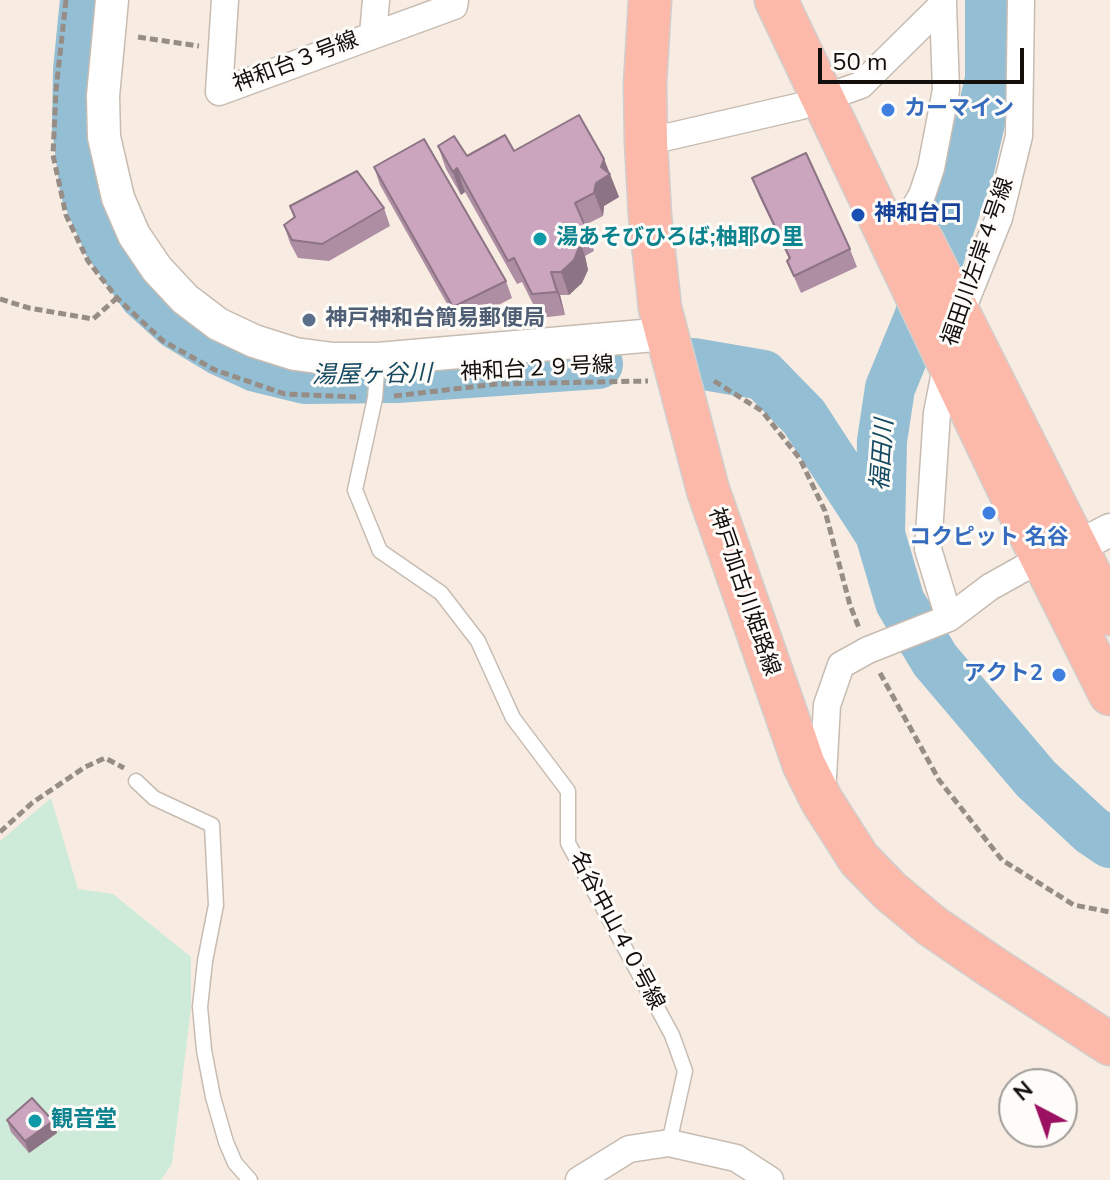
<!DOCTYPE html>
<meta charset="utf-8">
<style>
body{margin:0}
#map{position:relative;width:1110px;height:1180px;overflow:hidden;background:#f8ece2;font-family:"Nunito Sans",sans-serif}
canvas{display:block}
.north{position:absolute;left:998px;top:1068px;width:80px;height:80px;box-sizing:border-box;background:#fefcf9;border:2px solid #a09d9a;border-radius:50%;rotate:319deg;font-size:22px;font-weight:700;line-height:32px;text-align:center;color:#130f0c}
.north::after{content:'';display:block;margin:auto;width:28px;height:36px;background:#9b1061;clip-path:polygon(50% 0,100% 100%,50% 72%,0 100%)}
.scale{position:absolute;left:818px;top:48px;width:206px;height:36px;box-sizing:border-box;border:4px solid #130f0c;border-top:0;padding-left:10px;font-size:24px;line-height:28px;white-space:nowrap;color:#130f0c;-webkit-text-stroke:6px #fefcf9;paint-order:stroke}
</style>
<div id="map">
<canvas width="1110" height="1180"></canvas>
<div class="north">N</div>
<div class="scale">50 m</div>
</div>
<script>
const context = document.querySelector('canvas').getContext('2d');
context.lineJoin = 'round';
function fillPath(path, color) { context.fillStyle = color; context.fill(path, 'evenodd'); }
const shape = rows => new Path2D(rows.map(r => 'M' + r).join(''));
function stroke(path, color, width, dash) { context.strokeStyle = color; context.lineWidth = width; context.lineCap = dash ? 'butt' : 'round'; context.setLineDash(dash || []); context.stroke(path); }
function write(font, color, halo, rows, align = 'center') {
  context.font = font + ' "Nunito Sans","Noto Sans JP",sans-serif'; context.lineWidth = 6; context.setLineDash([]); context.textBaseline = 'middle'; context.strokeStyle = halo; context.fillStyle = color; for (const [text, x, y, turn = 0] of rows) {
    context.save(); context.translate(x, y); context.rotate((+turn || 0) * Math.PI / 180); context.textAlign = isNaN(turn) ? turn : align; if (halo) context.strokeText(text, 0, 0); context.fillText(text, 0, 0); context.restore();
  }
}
fillPath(shape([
 [51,798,78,889,113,894,191,957,191,1007,172,1164,161,1180,0,1180,0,841]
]), '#ceead8');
stroke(shape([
 [85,0,78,70,77,128,85,190,108,243,144,295,176,324,221,351,256,367,305,379,397,378,598,364],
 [990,0,990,79,970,166,918,320,890,388,882,441,880,534,900,602,935,660,1036,779,1091,830,1110,843],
 [693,363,763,375,804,417,880,534]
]), '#94bed3', 50);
const service = shape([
 [378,359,375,398,355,490,380,551,441,593,478,641,513,718,568,791,568,843,672,1035,685,1071,669,1143],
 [136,781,154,798,212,825,216,905,205,961,200,1007,204,1050,213,1097,226,1142,235,1163,250,1180]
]);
const minor = shape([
 [225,0,219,92,454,6,455,0],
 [373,34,376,0],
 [646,142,801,106,861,85,943,4,943,0],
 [910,216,922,195,931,168,946,90,943,4],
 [958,320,999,218,1019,136,1021,0],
 [947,362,937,413,928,549,949,618],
 [822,794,827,705,841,665,868,650,949,618,990,587,1024,568,1045,563],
 [579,1180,629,1149,669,1143,736,1158,770,1180]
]);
const tertiary = shape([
 [112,0,103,96,104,137,118,198,134,235,157,269,185,299,218,324,254,341,295,354,333,359,378,359,666,334],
 [1056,558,1110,530]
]);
const primary = shape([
 [650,0,645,84,646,142,650,216,660,308,708,490,804,765,822,801,859,859,890,891,932,926,992,967,1110,1044],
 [776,0,1027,528,1110,694],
 [922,240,1110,614]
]);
stroke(service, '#c7bcb2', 17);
stroke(minor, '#c7bcb2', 29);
stroke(tertiary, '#c7bcb2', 35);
stroke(primary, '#d0cfce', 45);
stroke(shape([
 [66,0,56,90,53,155,66,215,88,261,117,298,163,341,215,370,285,394,356,397],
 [138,37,199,46],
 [0,299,29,308,93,319,117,298],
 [714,381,762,411,800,459,825,511,850,605,859,628],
 [394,396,497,384,648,381],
 [880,673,939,780,1002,860,1074,905,1110,912],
 [0,832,32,803,85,767,105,758,124,768]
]), '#968d86', 5, [8, 4]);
stroke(service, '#fff', 14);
stroke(minor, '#fff', 26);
stroke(tertiary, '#fff', 32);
stroke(primary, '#fcb8a9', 42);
fillPath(shape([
 [438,146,467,156,514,151,604,159,619,197,604,206,603,216,585,225,594,251,585,256,588,270,582,283,569,295,560,295,565,315,540,318,522,282,517,284,465,192,461,195,446,169],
 [374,167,506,281,512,298,459,325,380,185],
 [752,178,850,249,857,267,801,293,787,261,789,259,759,196],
 [290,206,384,208,390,226,329,261,298,258,290,243,284,225,294,218],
 [7,1120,53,1121,57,1133,29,1153,11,1132]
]), '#ae8ea3');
fillPath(shape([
 [604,159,619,197,604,206,603,216,594,193,596,183],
 [457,168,465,192,461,195,453,172],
 [577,233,585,256,588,270,582,283,569,295,561,272],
 [551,272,560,295,565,315,557,292],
 [53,1121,57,1133,29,1153,25,1141]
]), '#8d7484');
const building = shape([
 [579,115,604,159,601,167,610,174,596,183,594,193,575,203,586,228,577,233,579,247,574,260,561,272,551,272,557,292,532,294,514,258,508,261,457,168,453,172,438,146,454,136,467,156,505,135,514,151,579,115],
 [424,139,506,281,453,307,374,167,424,139],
 [806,153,850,249,794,276,787,261,790,258,752,178,806,153],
 [357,171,384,208,322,244,292,240,284,225,295,217,290,206,357,171],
 [32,1098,53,1121,25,1141,7,1120,32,1098]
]);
fillPath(building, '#caa5bd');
stroke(building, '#8d7484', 2);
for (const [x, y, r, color] of [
 [888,110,8,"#3f7fe0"],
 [858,215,8,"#1a4fb4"],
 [540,239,8,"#0f9aa8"],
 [309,320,8,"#5c6f8a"],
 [989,513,8,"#3f7fe0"],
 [1059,675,8,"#3f7fe0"],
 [35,1121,8,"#0f9aa8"]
]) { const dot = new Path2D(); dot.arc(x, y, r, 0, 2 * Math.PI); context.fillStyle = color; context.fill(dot); stroke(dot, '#fefcf9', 3); }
write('22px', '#130f0c', '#fefcf9', [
 ["神和台３号線",296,63,-21],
 ["福田川左岸４号線",979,262,-71],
 ["神和台２９号線",537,370,-3],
 ["神戸加古川姫路線",743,592,71],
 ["名谷中山４０号線",616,931,62]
]);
write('bold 22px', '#366cbe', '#fefcf9', [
 ["カーマイン",904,110],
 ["コクピット 名谷",989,539,"center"],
 ["アクト2",1043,675,"right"]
], 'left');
write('bold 22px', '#164399', '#fefcf9', [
 ["神和台口",874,215]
], 'left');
write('bold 22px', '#0d838f', '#fefcf9', [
 ["湯あそびひろば;柚耶の里",556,239],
 ["観音堂",51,1121]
], 'left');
write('bold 22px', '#4e5e75', '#fefcf9', [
 ["神戸神和台簡易郵便局",325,320]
], 'left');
write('italic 24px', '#144961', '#fefcf9', [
 ["湯屋ヶ谷川",372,376,-1],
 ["福田川",884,455,-86]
]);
</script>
